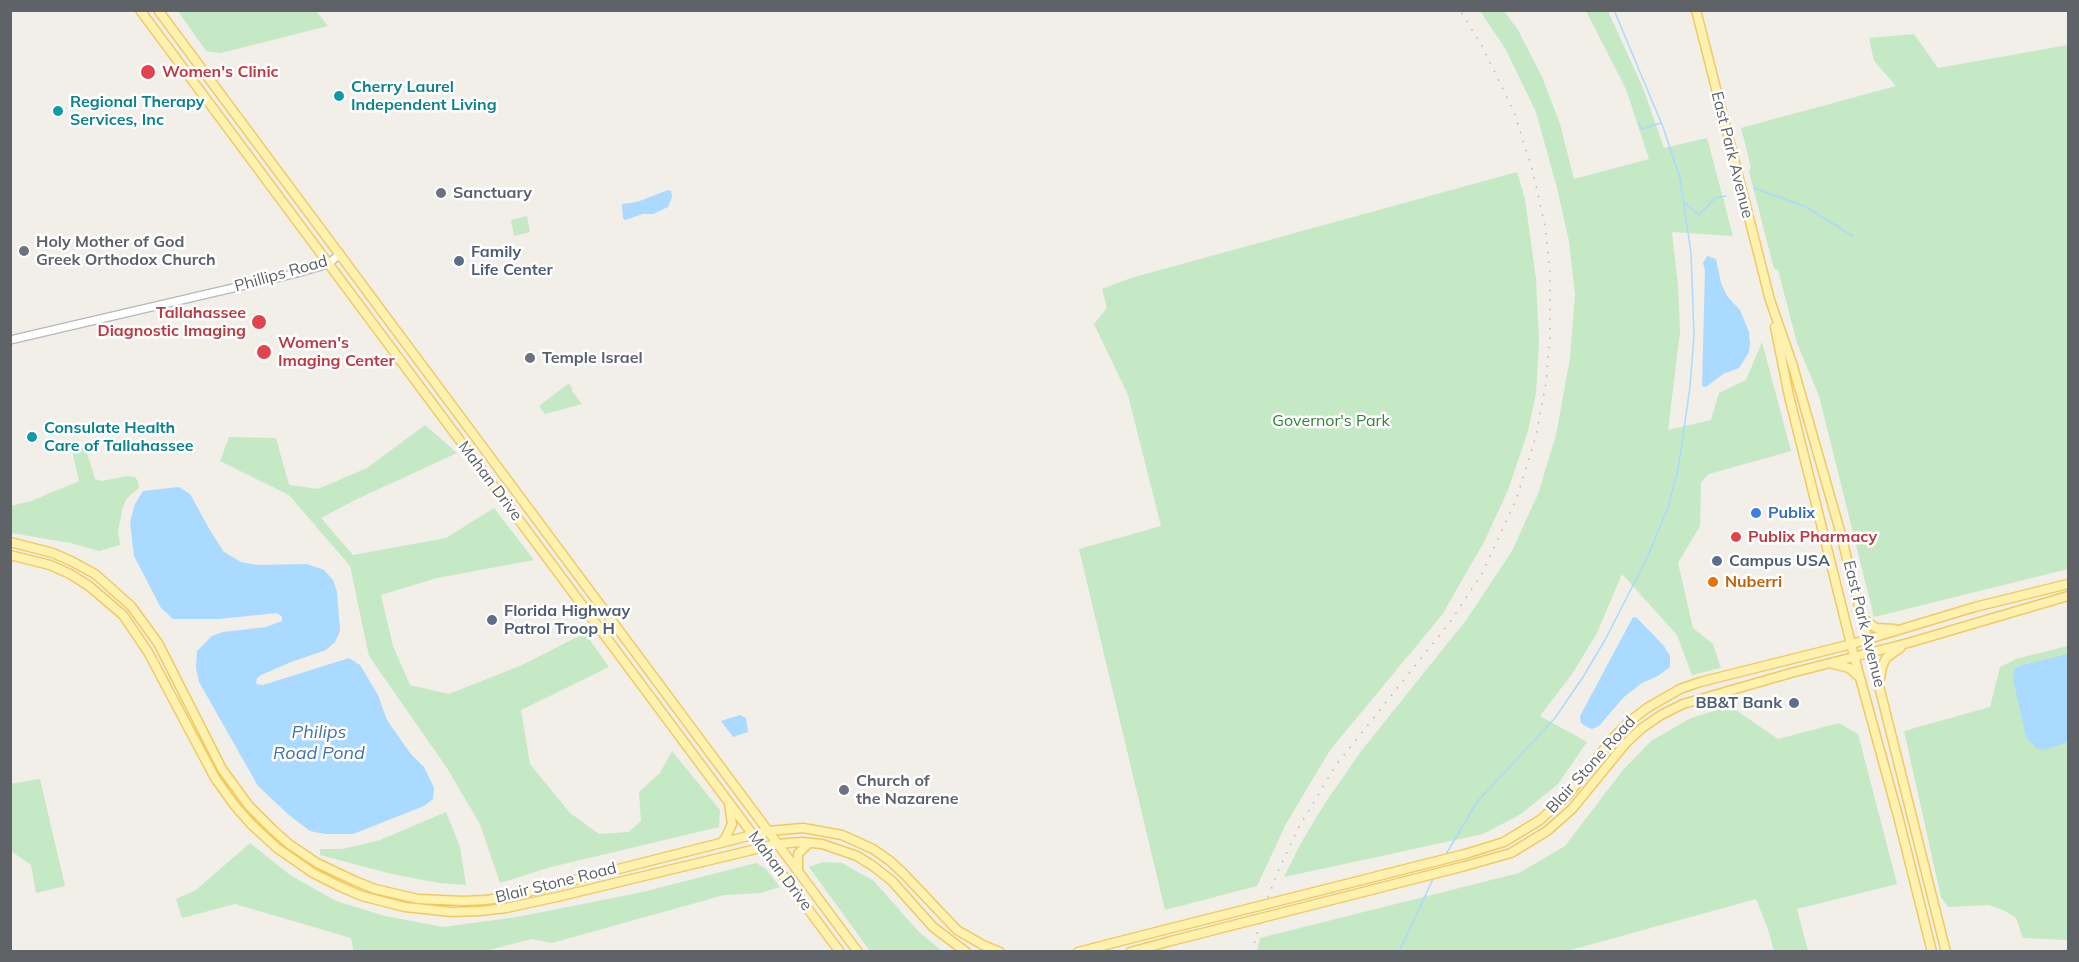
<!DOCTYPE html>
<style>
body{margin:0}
#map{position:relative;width:2079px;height:962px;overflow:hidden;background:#f1efe8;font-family:Mulish,sans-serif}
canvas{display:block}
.frame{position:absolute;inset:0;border:12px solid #5f6368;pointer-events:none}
</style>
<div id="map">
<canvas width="2079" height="962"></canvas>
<div class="frame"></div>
</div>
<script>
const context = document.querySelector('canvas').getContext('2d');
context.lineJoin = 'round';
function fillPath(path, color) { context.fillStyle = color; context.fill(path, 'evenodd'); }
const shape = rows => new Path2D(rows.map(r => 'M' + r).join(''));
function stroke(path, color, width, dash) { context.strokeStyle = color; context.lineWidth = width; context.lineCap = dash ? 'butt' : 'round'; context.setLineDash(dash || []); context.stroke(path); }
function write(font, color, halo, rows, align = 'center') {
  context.font = font + ' Mulish,sans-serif'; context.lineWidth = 5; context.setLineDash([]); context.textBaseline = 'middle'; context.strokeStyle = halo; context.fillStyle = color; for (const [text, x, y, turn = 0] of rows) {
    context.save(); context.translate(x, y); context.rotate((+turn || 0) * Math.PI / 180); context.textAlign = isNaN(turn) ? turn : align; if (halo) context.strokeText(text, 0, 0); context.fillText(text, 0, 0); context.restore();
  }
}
fillPath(shape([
 [178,11,316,11,328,26,221,53,206,51],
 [1480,11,1504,11,1518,30,1542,77,1560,124,1574,179,1649,159,1626,89,1586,11,1608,11,1643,88,1664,148,1707,138,1733,236,1672,232,1678,286,1680,332,1668,430,1711,420,1719,393,1746,380,1762,342,1791,451,1709,474,1701,482,1700,526,1678,563,1693,628,1713,644,1721,668,1692,675,1677,635,1622,574,1597,633,1572,674,1540,716,1587,742,1558,784,1521,814,1483,834,1284,877,1301,843,1325,803,1362,750,1467,619,1512,551,1538,494,1556,435,1570,358,1575,295,1569,241,1557,188,1536,112,1505,48],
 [1914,34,1938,68,2068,45,2068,569,1874,617,1819,396,1797,343,1778,270,1774,269,1749,171,1751,167,1741,128,1896,86,1874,61,1869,38],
 [1517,172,1525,199,1536,279,1539,342,1536,393,1528,431,1508,490,1484,542,1442,615,1330,750,1286,824,1257,886,1165,910,1079,549,1161,526,1128,395,1094,324,1107,308,1102,289,1131,278],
 [527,216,530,232,514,236,511,220],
 [569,383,572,388,572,391,582,404,545,414,539,406],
 [425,425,457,453,355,500,321,518,353,555,446,538,494,508,534,560,437,578,381,595,393,646,410,685,449,694,522,665,585,633,609,667,521,710,530,764,570,813,599,834,629,832,641,821,639,792,660,773,672,751,720,810,719,827,551,867,500,883,480,824,447,768,369,656,350,566,289,495,220,461,229,437,276,438,289,485,318,489,367,468],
 [78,446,85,446,95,479,102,481,127,476,135,477,138,481,139,488,127,498,123,507,118,531,120,545,99,551,71,543,11,533,11,506,31,501,79,481,72,450],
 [2068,646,2068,940,2023,938,2016,918,2005,911,1989,905,1948,907,1941,897,1904,731,1990,707,2000,667,2016,659],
 [1730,706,1778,739,1839,723,1858,734,1897,884,1797,909,1808,951,1774,951,1768,929,1756,899,1567,951,1257,951,1260,938,1519,873,1565,846,1623,770,1651,741,1691,718],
 [40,779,65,886,36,893,31,865,11,851,10,784],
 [446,812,460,847,466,885,439,883,392,874,320,855,320,849,343,849,380,840],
 [250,843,290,875,336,901,385,916,443,927,517,917,643,892,756,863,766,869,780,887,760,893,724,895,552,943,532,939,485,951,354,951,351,938,235,904,182,918,176,899,196,890],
 [823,862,842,863,874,881,918,931,942,951,870,951,809,867]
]), '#c5e8c5');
fillPath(shape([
 [668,190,671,191,672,197,668,207,653,214,643,214,625,220,623,218,622,204,637,202],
 [1707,256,1716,259,1721,283,1727,296,1740,310,1749,332,1750,343,1749,352,1739,368,1723,374,1706,387,1702,386,1705,271,1703,263],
 [179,487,190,494,211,532,224,552,241,562,257,565,307,564,324,570,333,580,337,592,340,631,335,642,326,650,291,662,261,675,257,678,256,684,263,685,349,658,360,665,378,695,387,720,410,753,424,767,434,788,433,799,424,806,353,834,325,834,310,831,289,815,258,786,199,682,196,668,197,651,212,636,223,632,266,627,282,621,282,617,277,613,219,619,173,619,161,608,134,556,130,522,135,504,143,491],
 [1633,617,1637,618,1664,646,1670,656,1670,667,1658,676,1642,683,1624,697,1599,726,1592,729,1587,727,1581,723,1580,716],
 [2068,654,2068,742,2044,750,2036,748,2026,737,2013,679,2014,670,2019,666],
 [740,715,746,718,748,732,733,737,721,721]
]), '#aadaff');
fillPath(shape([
 [1203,912,1207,939,1186,944,1181,918]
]), '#f1efe8');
stroke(shape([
 [1639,123,1642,129,1661,123],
 [1754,188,1806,207,1853,236],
 [1684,203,1699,215,1715,198,1726,196],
 [1445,856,1477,802,1555,718,1583,677,1605,640,1648,556,1668,507,1678,470,1690,387,1694,335,1691,253,1680,178,1663,127,1614,10],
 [1399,952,1433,879]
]), '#aadaff', 1.5);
const minor = shape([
 [10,340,293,274,328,264,340,254]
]);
const major = shape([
 [140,10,840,952],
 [158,10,858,952],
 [1696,10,1770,300,1792,363,1840,531,1946,952],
 [1775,327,1789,396,1854,656,1898,816,1932,952],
 [10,542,53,553,73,562,95,574,131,606,158,643,222,769,249,806,272,829,289,844,317,863,355,881,375,889,418,899,463,901,486,900,512,896,768,831,803,828,842,835,873,849,890,861,904,874,957,930,983,945,1000,952],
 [10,555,50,565,70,574,89,586,123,615,148,652,215,778,235,806,252,825,277,848,313,873,341,887,362,896,405,907,452,912,480,911,506,908,561,896,777,844,802,842,822,844,857,856,873,866,892,881,933,927,966,952],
 [1862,618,1876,628,1894,629],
 [1833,664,1849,668,1858,676],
 [1880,678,1882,667,1886,658,1900,648],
 [722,842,726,837,732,824,729,804],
 [1465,854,1504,842,1540,820,1567,796,1614,737,1629,722,1647,708,1680,689,1700,682,1852,644,1975,607,2068,584],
 [1465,866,1511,853,1547,831,1572,809,1626,743,1642,728,1661,715,1683,704,1791,673,1908,643,2068,596],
 [798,871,798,854,809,843],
 [1078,952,1168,929],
 [1130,952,1171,941]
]);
stroke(minor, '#b5b8bc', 10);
stroke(major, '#f2c960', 11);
stroke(minor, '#fff', 7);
stroke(major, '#fff2af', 8);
stroke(shape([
 [1252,952,1265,905,1279,869,1299,827,1336,765,1450,622,1483,572,1517,497,1536,436,1546,383,1550,336,1550,272,1545,226,1533,172,1514,112,1482,46,1460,10]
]), '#b6b7b8', 1.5, [1.5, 8]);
const majorBridge = shape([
 [1168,929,1465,854],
 [1171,941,1465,866]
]);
stroke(majorBridge, '#f2c960', 11, []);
stroke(majorBridge, '#fff2af', 8);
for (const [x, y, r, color] of [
 [148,72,8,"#e0444e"],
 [339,96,6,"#0f9aa8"],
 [58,111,6,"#0f9aa8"],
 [441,193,6,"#6b7280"],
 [24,251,6,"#6b7280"],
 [459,261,6,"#5c6f8a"],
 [259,322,8,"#e0444e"],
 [264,352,8,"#e0444e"],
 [530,358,6,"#6b7280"],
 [32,437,6,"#0f9aa8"],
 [1756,513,6,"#3f7fe0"],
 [1736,537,6,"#e0444e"],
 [1717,561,6,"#5c6f8a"],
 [1713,582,6,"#e8710a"],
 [492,620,6,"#5c6f8a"],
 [1794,703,6,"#5c6f8a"],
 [844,790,6,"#6b7280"]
]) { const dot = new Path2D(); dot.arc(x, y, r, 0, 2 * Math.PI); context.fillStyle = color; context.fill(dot); stroke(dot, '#fff', 2); }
write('bold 16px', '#be3a42', '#fff', [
 ["Women's Clinic",162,72],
 ["Tallahassee",246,313,"right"],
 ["Diagnostic Imaging",246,331,"right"],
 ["Women's",278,343],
 ["Imaging Center",278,361],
 ["Publix Pharmacy",1748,537]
], 'left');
write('bold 16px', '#0d838f', '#fff', [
 ["Cherry Laurel",351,87],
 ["Independent Living",351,105],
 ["Regional Therapy",70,102],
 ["Services, Inc",70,120],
 ["Consulate Health",44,428],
 ["Care of Tallahassee",44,446]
], 'left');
write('16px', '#5f6368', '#fff', [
 ["East Park Avenue",1732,155,76],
 ["Phillips Road",281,274,-16],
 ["Mahan Drive",490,481,53],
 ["East Park Avenue",1864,624,76],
 ["Blair Stone Road",1591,765,-48],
 ["Mahan Drive",780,871,53],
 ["Blair Stone Road",556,883,-14]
]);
write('bold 16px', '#5b616d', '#fff', [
 ["Sanctuary",453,193],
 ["Holy Mother of God",36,242],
 ["Greek Orthodox Church",36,260],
 ["Temple Israel",542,358],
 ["Church of",856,781],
 ["the Nazarene",856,799]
], 'left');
write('bold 16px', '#4e5e75', '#fff', [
 ["Family",471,252],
 ["Life Center",471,270],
 ["Campus USA",1729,561],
 ["Florida Highway",504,611],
 ["Patrol Troop H",504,629],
 ["BB&T Bank",1782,703,"right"]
], 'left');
write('16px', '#348238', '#fff', [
 ["Governor's Park",1331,421]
]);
write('bold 16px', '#366cbe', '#fff', [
 ["Publix",1768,513]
], 'left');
write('bold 16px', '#c56008', '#fff', [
 ["Nuberri",1725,582]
], 'left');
write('italic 18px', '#4174aa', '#fff', [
 ["Philips",319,733],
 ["Road Pond",319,754]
]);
</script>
